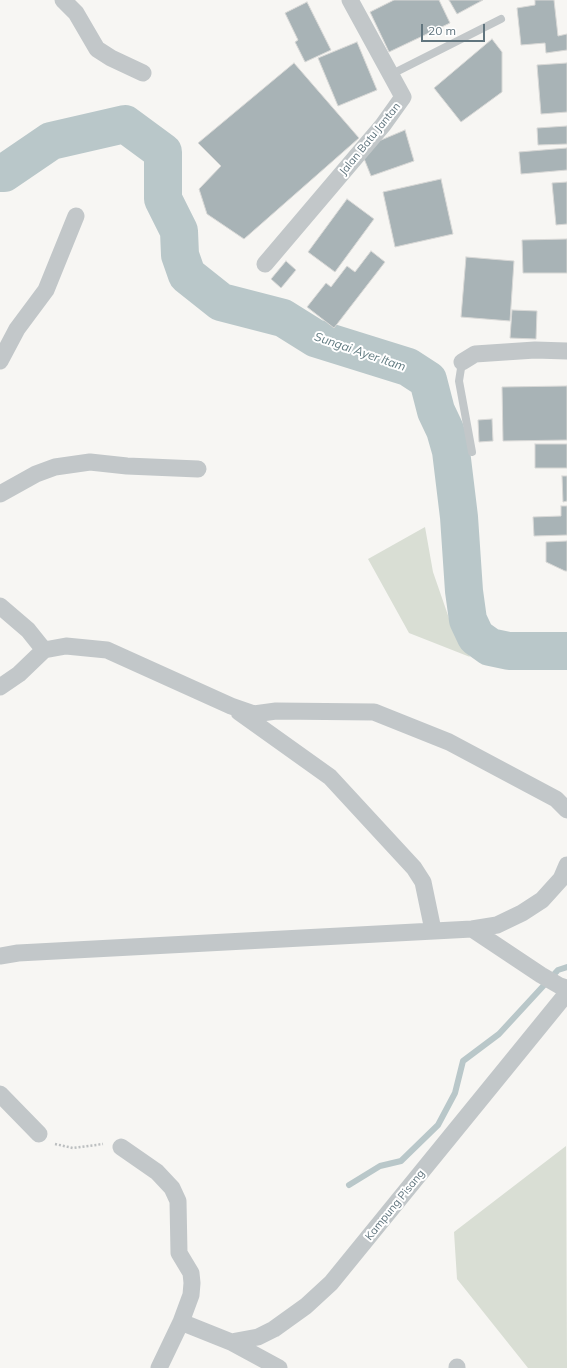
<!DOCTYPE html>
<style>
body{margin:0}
#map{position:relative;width:567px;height:1368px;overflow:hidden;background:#f7f6f3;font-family:Mulish,sans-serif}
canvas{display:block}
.scale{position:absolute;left:421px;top:24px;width:64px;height:18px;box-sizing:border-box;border:2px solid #61757e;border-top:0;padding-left:5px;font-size:12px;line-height:14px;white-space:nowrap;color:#61757e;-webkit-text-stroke:3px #fff;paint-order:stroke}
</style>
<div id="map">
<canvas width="567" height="1368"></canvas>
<div class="scale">20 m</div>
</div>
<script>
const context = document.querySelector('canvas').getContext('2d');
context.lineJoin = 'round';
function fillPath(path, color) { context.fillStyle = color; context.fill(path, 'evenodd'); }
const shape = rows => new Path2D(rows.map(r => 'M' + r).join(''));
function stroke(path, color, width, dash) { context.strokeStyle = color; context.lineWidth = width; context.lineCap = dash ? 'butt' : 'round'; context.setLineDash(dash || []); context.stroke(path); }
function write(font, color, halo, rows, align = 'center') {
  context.font = font + ' Mulish,sans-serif'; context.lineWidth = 4; context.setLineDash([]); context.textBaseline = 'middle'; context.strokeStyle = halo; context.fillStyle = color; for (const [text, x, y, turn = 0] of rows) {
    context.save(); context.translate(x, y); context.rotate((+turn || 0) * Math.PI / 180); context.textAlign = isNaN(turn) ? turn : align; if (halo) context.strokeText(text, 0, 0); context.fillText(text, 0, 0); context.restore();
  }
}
fillPath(shape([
 [425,527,433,572,451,624,470,657,409,633,368,559],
 [566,1146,567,1368,528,1368,457,1279,454,1232]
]), '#d9ded4');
stroke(shape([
 [349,1185,380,1166,401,1161,438,1125,455,1093,463,1061,499,1034,558,970,567,967]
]), '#b9c7c9', 6);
stroke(shape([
 [0,173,4,173,51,141,125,124,163,152,163,199,179,231,180,255,187,275,221,302,283,318,315,338,408,367,428,380,436,411,445,430,451,451,459,517,464,591,468,620,476,637,490,647,509,651,567,651]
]), '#b9c7c9', 38);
const building = shape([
 [394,0,439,0,450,23,389,52,370,12,394,0],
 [449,0,483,0,457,14,449,0],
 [535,0,554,0,558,36,567,34,567,50,546,53,545,43,521,45,517,8,535,5,535,0],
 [307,2,331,50,305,62,295,42,298,40,285,13,307,2],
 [492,39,502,52,502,92,461,122,434,88,492,39],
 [357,42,377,90,338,106,318,58,357,42],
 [294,63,359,138,244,239,207,214,199,189,221,166,198,143,294,63],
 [567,63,567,112,541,114,537,65,567,63],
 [567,126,567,144,538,145,537,128,567,126],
 [405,130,414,161,371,176,363,156,374,143,405,130],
 [567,148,567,170,521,174,519,152,567,148],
 [441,179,453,234,395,247,383,192,441,179],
 [567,182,567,224,556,225,552,183,567,182],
 [347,199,374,219,335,272,308,252,347,199],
 [567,239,567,273,523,273,522,240,567,239],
 [371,251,385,262,334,328,307,307,326,283,331,287,347,266,355,272,371,251],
 [466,257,514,261,510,321,461,317,466,257],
 [286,261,296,270,281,288,271,279,286,261],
 [512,310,537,311,536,339,510,338,512,310],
 [567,386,567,440,503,441,502,387,567,386],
 [492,419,493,441,479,442,478,420,492,419],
 [535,444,567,444,567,468,535,468,535,444],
 [562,476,567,476,567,501,563,502,562,476],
 [561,506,567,506,567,535,534,536,533,517,561,516,561,506],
 [567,541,567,571,565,571,546,562,546,542,567,541]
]);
fillPath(building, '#a8b3b6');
stroke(building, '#d8d8d6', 1);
stroke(shape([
 [55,1144,73,1148,103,1144]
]), '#bcbfc0', 2.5, [2, 2]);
stroke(shape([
 [392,74,501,19],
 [462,362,459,381,472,452]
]), '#c2c7c9', 8);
stroke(shape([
 [63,0,76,13,97,49,111,58,143,73],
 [265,264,383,125,403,97,350,0],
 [0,361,17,329,46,290,76,216],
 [462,362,475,354,535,350,567,351],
 [0,494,36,474,55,467,90,462,127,466,198,469],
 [0,606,28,630,44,650],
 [0,687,19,674,44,650,66,646,107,650,231,706,254,714,276,711,374,712,449,742,556,799,567,810],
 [239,712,330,777,414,868,423,882,433,930],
 [472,929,541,975,560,986,567,988],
 [0,956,18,953,472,929,497,925,522,913,542,900,561,879,567,865],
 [0,1094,39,1134],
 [121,1147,157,1172,172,1188,178,1201,179,1253,191,1273,192,1283,191,1295,181,1322,159,1368],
 [181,1322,231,1342,258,1337,274,1329,306,1306,331,1283,567,993],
 [231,1342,279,1368],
 [457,1368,457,1367]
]), '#c2c7c9', 17);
write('11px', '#61757e', '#fff', [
 ["Jalan Batu Jantan",370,139,-51],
 ["Kampung Pisang",395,1205,-51]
]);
write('italic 12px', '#617b81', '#fff', [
 ["Sungai Ayer Itam",360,352,19]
]);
</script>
